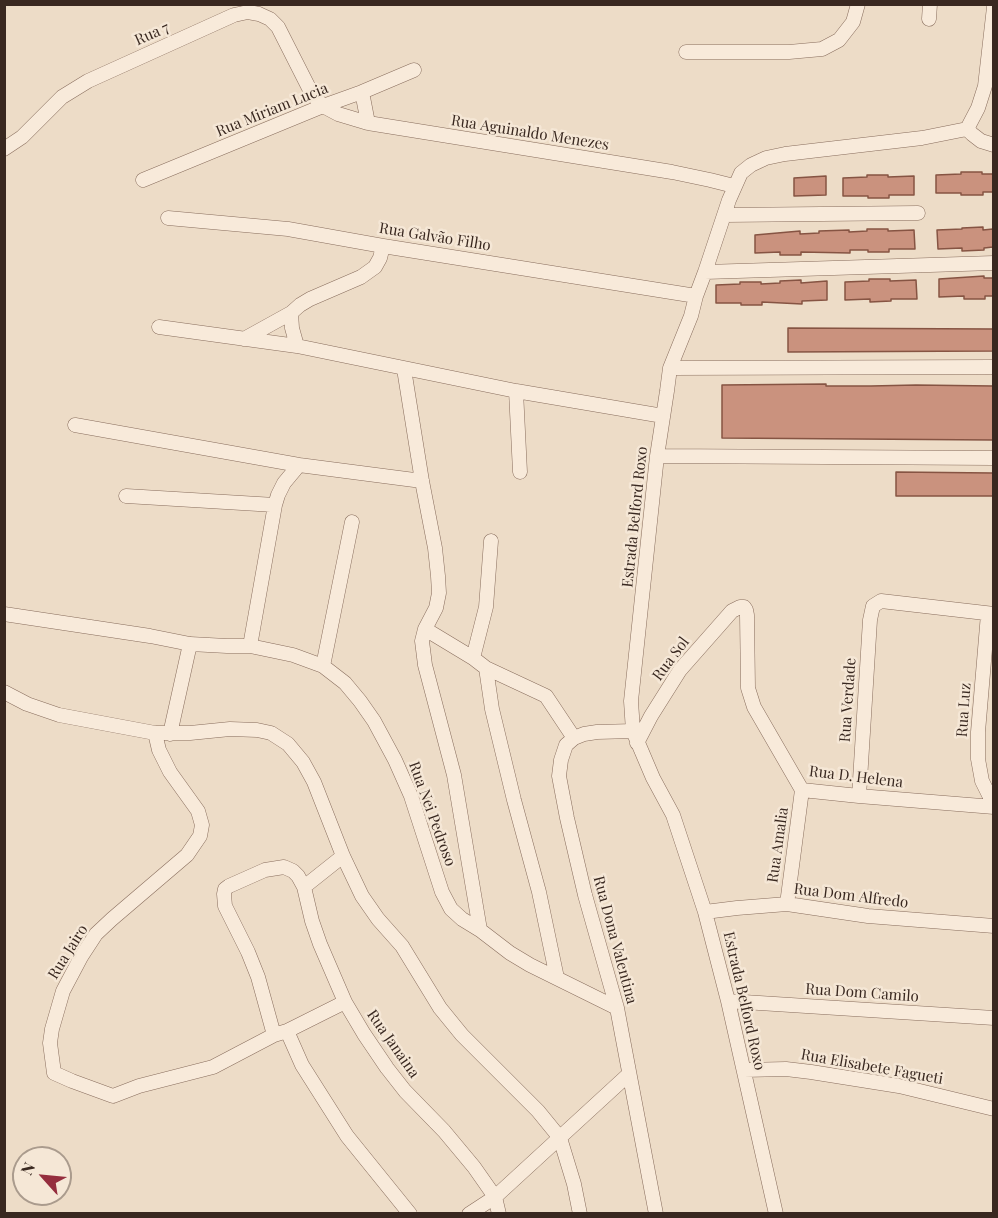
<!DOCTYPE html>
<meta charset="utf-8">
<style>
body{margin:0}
#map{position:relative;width:998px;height:1218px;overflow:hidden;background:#eddcc7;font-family:"Playfair Display",serif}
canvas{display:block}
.frame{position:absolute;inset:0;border:6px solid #392820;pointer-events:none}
.north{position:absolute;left:12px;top:1146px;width:60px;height:60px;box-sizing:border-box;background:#f5e7d6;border:2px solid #aa9b8d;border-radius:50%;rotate:297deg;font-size:16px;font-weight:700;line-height:24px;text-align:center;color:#392820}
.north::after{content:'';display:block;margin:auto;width:21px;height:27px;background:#952e3e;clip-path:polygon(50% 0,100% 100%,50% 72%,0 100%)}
</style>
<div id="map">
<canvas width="998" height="1218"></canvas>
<div class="frame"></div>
<div class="north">N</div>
</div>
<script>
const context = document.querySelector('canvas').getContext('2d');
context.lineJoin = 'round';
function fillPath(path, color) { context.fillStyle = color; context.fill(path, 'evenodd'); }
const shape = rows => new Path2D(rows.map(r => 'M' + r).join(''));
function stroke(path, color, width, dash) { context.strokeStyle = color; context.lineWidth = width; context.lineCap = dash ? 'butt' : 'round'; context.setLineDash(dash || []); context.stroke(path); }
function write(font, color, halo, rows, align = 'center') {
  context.font = font + ' "Playfair Display",serif'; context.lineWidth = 5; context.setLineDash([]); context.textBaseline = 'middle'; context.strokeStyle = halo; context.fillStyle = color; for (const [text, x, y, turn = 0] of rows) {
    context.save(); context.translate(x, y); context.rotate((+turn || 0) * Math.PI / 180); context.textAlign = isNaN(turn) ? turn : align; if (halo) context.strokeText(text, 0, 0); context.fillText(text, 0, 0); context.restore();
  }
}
const building = shape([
 [961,172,982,172,982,174,993,174,993,192,983,192,983,195,961,195,961,193,936,193,936,175,961,174,961,172],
 [867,175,888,175,888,177,914,176,914,195,889,195,889,198,868,198,868,196,843,196,843,178,867,177,867,175],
 [826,176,826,195,794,196,794,178,826,176],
 [983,227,983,230,993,229,993,247,984,248,984,250,962,251,962,248,938,249,937,230,962,229,962,228,983,227],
 [867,229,888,229,888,231,914,230,915,249,889,249,889,252,868,252,868,250,850,250,850,253,801,252,801,255,780,255,780,252,755,253,755,235,800,231,800,234,819,233,819,231,849,230,849,232,867,231,867,229],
 [984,276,984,278,993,278,993,296,985,296,985,299,964,299,964,296,939,297,939,279,984,276],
 [869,279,890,279,890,281,916,280,917,299,891,299,891,301,870,302,870,299,845,300,845,282,869,281,869,279],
 [801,280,801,283,827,281,827,300,802,301,802,304,762,302,762,305,741,305,741,303,716,303,716,285,740,284,740,282,761,282,761,284,780,283,780,281,801,280],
 [788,328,993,329,993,351,788,352,788,328],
 [826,384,826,386,871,386,916,385,993,386,993,440,722,438,722,385,826,384],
 [896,472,993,473,993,496,896,496,896,472]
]);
fillPath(building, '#ca927e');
stroke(building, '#865443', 1.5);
const minor = shape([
 [929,19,930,4],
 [686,52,789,52,822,49,839,40,853,22,858,4],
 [362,92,368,123],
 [967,129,972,134,981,141,994,145],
 [4,149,22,137,62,97,88,81,234,15,248,12,259,14,270,19,278,27,312,94,323,106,338,114,368,123,672,172,710,180,734,186],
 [143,180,323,106,362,92,414,70],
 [725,215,918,213],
 [168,218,288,229,383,246,696,296],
 [705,272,994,263],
 [159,327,297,346,516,391,663,416],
 [244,339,291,313],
 [297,346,292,328,291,313,300,305,310,299,361,277,375,267,380,258,383,246],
 [670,368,994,367],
 [404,369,422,481,435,548,438,576,439,593,436,608,425,629,422,641,425,665,454,775,480,930],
 [516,391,520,472],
 [75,425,299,465],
 [657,456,994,458],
 [126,496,275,505],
 [491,541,486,607,473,658,486,668,492,709,514,800,539,892,557,978],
 [4,614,150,636,190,644,227,646,250,646,293,655,323,666,345,683,360,701,374,721,395,760,411,796,442,892,451,909,462,919,480,930,510,953,530,965,617,1008],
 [988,614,978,732,978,759,982,781,994,805],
 [425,629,473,658],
 [250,646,275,505,278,495,284,483,299,465,422,481],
 [323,666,352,522],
 [486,668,546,696,574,738],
 [4,692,27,704,59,715,155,733,190,733,230,729,257,730,271,733,288,744,303,762,314,782,343,856,362,896,378,919,402,946,440,1008,462,1035,538,1111,560,1138,574,1184,580,1214],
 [633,731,597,732,584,734,574,738,566,745,561,760,559,776,567,818,585,895,617,1008,656,1214],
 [155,733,159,750,170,772,198,811,202,825,200,836,187,855,112,919,96,934,81,957,63,991,52,1029,50,1043,54,1073,72,1081,113,1096,139,1086,213,1067,274,1035,287,1031,345,1002],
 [170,734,190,644],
 [637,743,651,716,680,670,732,611,740,607,744,607,746,610,747,615,748,688,754,707,802,790,859,796,994,807],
 [859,796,870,620,873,606,881,601,994,614],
 [304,887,343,856],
 [787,904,802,790],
 [705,912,737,908,787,904,868,916,994,926],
 [728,1001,994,1018],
 [287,1031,302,1065,347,1136,410,1214],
 [274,1035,258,977,248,952,225,906,224,894,225,889,229,886,265,870,284,867,293,871,298,876,304,887,312,921,320,944,345,1002,364,1034,387,1068,405,1091,444,1131,474,1167,495,1197,499,1214],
 [744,1070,786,1069,811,1072,899,1086,994,1109],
 [469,1214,495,1197,629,1074],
 [776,1214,728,1001,705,912,673,815,653,778,633,731,631,701,657,456,667,391,670,368,691,316,696,296,705,272,729,200,741,173,751,165,766,158,785,154,922,138,967,129,978,108,985,86,994,7]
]);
stroke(minor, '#886d5d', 15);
stroke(minor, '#f8eada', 14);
write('15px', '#392820', '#f5e7d6', [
 ["Rua 7",152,34,-24],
 ["Rua Miriam Lucia",272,110,-22],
 ["Rua Aguinaldo Menezes",530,133,9],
 ["Rua Galvão Filho",435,237,9],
 ["Estrada Belford Roxo",635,517,-84],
 ["Rua Sol",671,659,-53],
 ["Rua Verdade",848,700,-86],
 ["Rua Luz",964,710,-86],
 ["Rua D. Helena",856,777,7],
 ["Rua Nei Pedroso",432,814,70],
 ["Rua Amalia",778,845,-82],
 ["Rua Dom Alfredo",851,896,7],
 ["Rua Dona Valentina",615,940,75],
 ["Rua Jairo",68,952,-58],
 ["Rua Dom Camilo",862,993,4],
 ["Estrada Belford Roxo",744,1001,77],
 ["Rua Janaina",393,1044,55],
 ["Rua Elisabete Fagueti",872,1067,10]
]);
</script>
